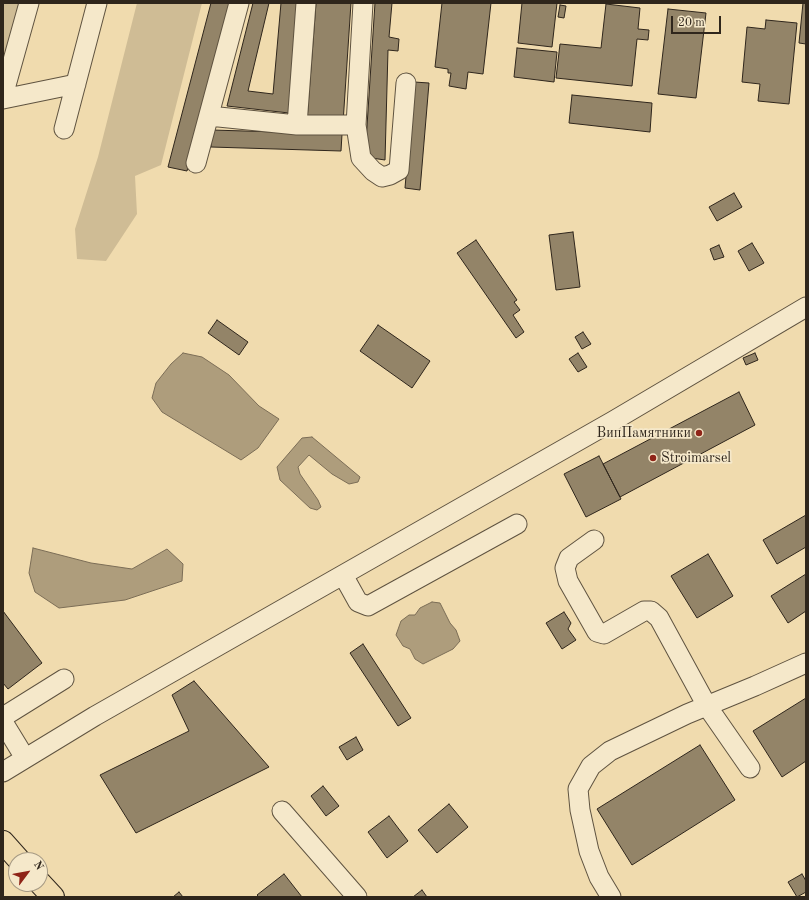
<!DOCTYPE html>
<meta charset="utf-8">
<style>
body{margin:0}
#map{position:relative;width:809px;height:900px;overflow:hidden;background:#f0dbae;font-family:"Old Standard TT",serif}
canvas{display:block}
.frame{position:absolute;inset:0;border:4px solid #2f261c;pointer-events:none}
.north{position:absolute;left:8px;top:852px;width:40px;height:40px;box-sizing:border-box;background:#f5e8ca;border:1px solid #a69a84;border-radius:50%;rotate:58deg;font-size:11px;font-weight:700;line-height:16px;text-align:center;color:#2f261c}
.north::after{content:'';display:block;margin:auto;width:14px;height:18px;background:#8f2418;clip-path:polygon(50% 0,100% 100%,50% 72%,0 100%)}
.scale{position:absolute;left:671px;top:16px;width:50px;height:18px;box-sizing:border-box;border:2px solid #2f261c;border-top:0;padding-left:5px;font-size:12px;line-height:14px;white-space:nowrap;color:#2f261c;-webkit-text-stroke:3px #f5e8ca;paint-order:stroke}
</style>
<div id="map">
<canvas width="809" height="900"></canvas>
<div class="frame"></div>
<div class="north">N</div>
<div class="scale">20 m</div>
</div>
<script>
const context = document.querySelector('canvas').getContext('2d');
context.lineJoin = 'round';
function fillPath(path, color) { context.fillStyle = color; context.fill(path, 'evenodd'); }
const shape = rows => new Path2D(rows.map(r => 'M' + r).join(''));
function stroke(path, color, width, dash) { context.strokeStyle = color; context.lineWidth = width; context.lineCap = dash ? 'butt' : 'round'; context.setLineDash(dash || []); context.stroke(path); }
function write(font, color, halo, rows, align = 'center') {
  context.font = font + ' "Old Standard TT",serif'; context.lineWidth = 3.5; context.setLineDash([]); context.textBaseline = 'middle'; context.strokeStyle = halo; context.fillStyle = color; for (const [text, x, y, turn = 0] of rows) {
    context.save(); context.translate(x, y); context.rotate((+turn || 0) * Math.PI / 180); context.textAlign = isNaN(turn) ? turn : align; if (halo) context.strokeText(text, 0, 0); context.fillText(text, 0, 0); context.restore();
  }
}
fillPath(shape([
 [3,3,29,3,3,96],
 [137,3,202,3,161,165,135,176,137,214,106,261,77,259,75,229,98,157]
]), '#cfbc95');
const water = shape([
 [183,353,202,357,229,375,259,406,279,419,258,448,241,460,162,412,152,398,156,383,171,364,183,353],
 [312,437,360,477,358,482,349,484,332,474,309,455,298,467,300,474,318,500,321,507,317,510,310,508,280,480,277,467,302,438,312,437],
 [33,548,91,563,132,569,167,549,183,564,182,581,125,600,59,608,35,592,29,573,33,548],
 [432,602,440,603,450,623,456,630,460,641,453,649,423,664,415,659,410,649,403,646,396,635,401,621,409,615,415,615,420,608,432,602]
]);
fillPath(water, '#ae9d7c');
stroke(water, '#7b6d56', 1);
const building = shape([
 [211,3,230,3,187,171,168,167,211,3],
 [253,3,269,3,248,91,273,94,281,3,297,3,289,113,227,106,253,3],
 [316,3,351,3,343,123,307,120,316,3],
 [375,3,392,3,389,37,399,39,398,51,388,50,385,160,365,157,375,3],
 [442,3,491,3,483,74,468,72,466,89,449,86,451,73,448,73,448,69,435,67,442,3],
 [522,3,557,3,552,47,518,43,522,3],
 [803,3,806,3,806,44,799,43,803,3],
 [606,4,640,8,638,29,649,30,648,40,637,39,632,86,556,78,560,44,601,48,606,4],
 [560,5,566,6,564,18,558,17,560,5],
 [668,9,706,13,696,98,658,94,668,9],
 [766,20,797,23,789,104,758,101,760,84,742,82,747,27,765,29,766,20],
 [517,48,557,52,554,82,514,77,517,48],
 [414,82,429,83,420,190,405,188,414,82],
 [572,95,652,103,650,132,569,123,572,95],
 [212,130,342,134,341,151,211,147,212,130],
 [734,193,742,207,717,221,709,207,734,193],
 [573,232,580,287,556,290,549,235,573,232],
 [476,240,517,300,514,302,520,310,513,315,524,332,516,338,457,253,476,240],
 [752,243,764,263,749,271,738,251,752,243],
 [719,245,724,257,714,260,710,249,719,245],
 [217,320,248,342,239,355,208,333,217,320],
 [378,325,430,361,412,388,360,351,378,325],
 [583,332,591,344,582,349,575,337,583,332],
 [578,353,587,367,578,372,569,359,578,353],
 [755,353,758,360,746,365,743,358,755,353],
 [739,392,755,425,620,497,603,464,739,392],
 [599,456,621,499,586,517,564,474,599,456],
 [806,515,806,547,777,564,763,540,806,515],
 [708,554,733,596,697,618,671,576,708,554],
 [806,574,806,611,788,623,771,596,806,574],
 [3,611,42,663,8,689,3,683,3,611],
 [564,612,571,623,568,629,576,640,562,649,546,623,564,612],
 [363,644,411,718,398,726,350,653,363,644],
 [194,681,269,767,136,833,100,775,189,731,172,695,194,681],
 [806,698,806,761,782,777,753,731,806,698],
 [356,737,363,750,347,760,339,747,356,737],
 [700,745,735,800,632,865,597,809,700,745],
 [323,786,339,806,326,816,311,796,323,786],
 [449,804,468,827,437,853,418,830,449,804],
 [389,816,408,841,387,858,368,832,389,816],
 [284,874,302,897,259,897,257,895,284,874],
 [802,874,806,881,806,892,797,897,788,882,802,874],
 [422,890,427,897,413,897,422,890],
 [179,892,183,897,173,897,179,892]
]);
fillPath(building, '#938468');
stroke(building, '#2f261c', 1);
const minor = shape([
 [363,3,356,125,361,158,373,171,382,177,390,175,399,170,406,83],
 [3,96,29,3],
 [3,99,76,84],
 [209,116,297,125,356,125],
 [297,125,306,3],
 [64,129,97,3],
 [196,163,239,3],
 [594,540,569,558,565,568,568,581,597,632,604,634,644,611,651,611,659,618,707,706,750,768],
 [343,575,358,602,368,606,517,524],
 [3,717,64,679],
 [3,722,25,758],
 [3,772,95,716,613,421,806,307],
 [282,811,357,897],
 [611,897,599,877,589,851,580,810,578,789,591,766,610,751,687,714,755,686,806,663]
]);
const major = shape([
 [3,842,19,860],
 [40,883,53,897]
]);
stroke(minor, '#5f5340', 21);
stroke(major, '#2f261c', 24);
stroke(minor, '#f5e8ca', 19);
stroke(major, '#f0dbae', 22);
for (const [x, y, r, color] of [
 [699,433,4,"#8f2418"],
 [653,458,4,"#8f2418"]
]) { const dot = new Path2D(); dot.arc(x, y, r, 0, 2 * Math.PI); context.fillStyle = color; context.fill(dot); stroke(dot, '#f5e8ca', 1.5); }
write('14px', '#2f261c', '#f5e8ca', [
 ["ВипПамятники",691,433],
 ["Stroimarsel",661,458,"left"]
], 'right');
</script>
